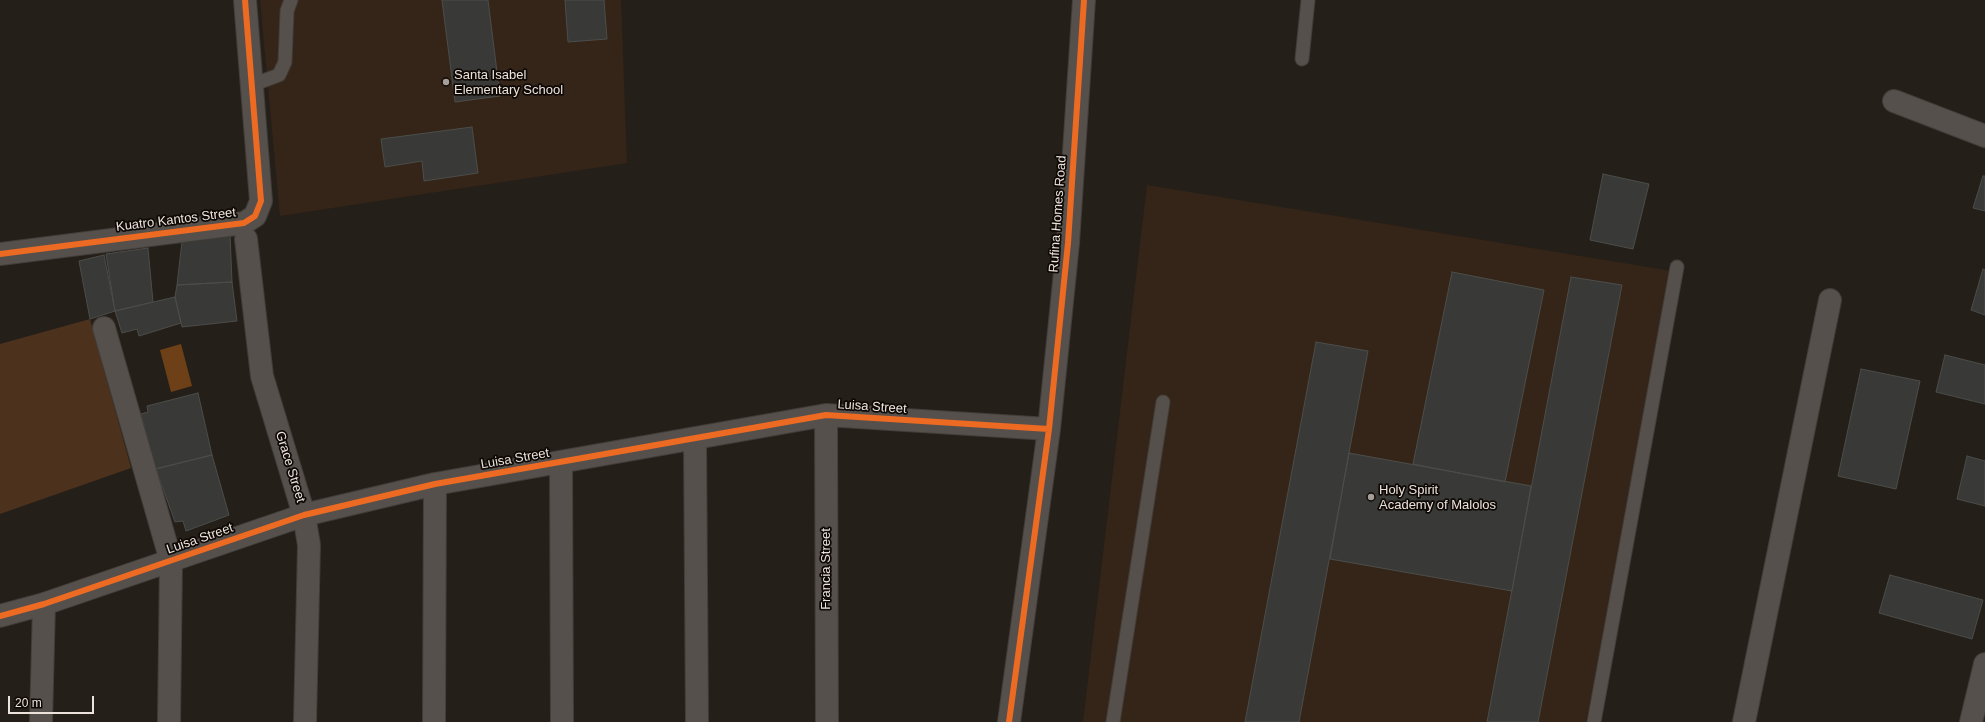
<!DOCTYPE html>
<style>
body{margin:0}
#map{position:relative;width:1985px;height:722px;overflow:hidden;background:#251f19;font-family:Helvetica,sans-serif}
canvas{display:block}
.scale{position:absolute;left:8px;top:696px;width:86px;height:18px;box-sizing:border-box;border:2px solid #ece3dc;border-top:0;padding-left:5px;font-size:12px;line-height:14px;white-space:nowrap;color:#ece3dc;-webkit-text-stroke:3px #0f0906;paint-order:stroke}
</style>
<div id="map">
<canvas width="1985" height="722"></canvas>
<div class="scale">20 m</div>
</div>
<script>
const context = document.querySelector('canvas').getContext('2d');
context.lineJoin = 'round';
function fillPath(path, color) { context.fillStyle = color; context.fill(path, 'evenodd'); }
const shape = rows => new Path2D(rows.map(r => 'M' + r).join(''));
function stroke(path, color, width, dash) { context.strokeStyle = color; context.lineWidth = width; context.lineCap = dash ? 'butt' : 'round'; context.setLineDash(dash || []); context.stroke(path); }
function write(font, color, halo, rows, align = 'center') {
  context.font = font + ' Helvetica,sans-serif'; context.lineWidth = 3.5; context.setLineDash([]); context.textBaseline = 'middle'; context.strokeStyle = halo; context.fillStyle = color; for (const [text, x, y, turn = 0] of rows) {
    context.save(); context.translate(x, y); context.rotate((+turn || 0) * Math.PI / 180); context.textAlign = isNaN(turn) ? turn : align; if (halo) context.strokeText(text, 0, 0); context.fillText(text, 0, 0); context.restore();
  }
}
fillPath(shape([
 [260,0,621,0,627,163,280,216],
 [1147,185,1678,272,1586,722,1083,722]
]), '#352518');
fillPath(shape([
 [90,319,131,468,0,514,0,344]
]), '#4c321d');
fillPath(shape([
 [181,344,192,386,171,392,160,350]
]), '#6e4017');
const building = shape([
 [442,0,488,0,500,96,455,102,442,0],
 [565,0,604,0,607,39,568,42,565,0],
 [472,127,478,173,424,181,422,161,385,167,381,139,472,127],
 [1603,174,1649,184,1633,249,1590,240,1603,174],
 [1983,176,1985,176,1985,211,1973,208,1983,176],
 [230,234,232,282,177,285,182,242,230,234],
 [148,248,153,302,115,311,106,254,148,248],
 [104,255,115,311,90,319,79,261,104,255],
 [1983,269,1985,270,1985,315,1971,310,1983,269],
 [1452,272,1544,290,1505,482,1413,464,1452,272],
 [1571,277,1622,285,1538,722,1487,722,1571,277],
 [232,282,237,321,182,327,175,297,177,285,232,282],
 [175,297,181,323,139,336,137,329,122,333,115,311,175,297],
 [1316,342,1368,351,1349,453,1299,722,1245,722,1316,342],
 [1945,355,1985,365,1985,404,1936,392,1945,355],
 [1861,369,1920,381,1896,489,1838,476,1861,369],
 [198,393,212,455,155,469,141,414,148,412,147,406,198,393],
 [1349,453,1531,486,1512,591,1330,559,1349,453],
 [212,455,229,515,186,531,183,521,175,522,156,469,212,455],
 [1967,456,1985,461,1985,506,1957,499,1967,456],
 [1890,575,1983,600,1972,639,1879,613,1890,575]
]);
fillPath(building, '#393a37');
stroke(building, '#4c4d4a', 1);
const lane = shape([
 [1302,59,1308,0],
 [252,85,279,75,285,62,287,11,291,0],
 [1113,722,1163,402],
 [1594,722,1677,267]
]);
const street = shape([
 [1894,101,1985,136],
 [246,239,262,376,304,515,309,545,305,722],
 [0,254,244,223,255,216,261,201,245,0],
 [104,328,171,561,169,722],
 [826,415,827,722],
 [695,439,697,722],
 [561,462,562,722],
 [0,616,44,604,304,515,435,484,826,415,1049,429],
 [41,722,44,604],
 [434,722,435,484],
 [1009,722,1049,429,1068,243,1084,0],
 [1744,722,1830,300],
 [1971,722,1985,664]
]);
stroke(lane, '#423d38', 15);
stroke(street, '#423d38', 24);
stroke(lane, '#55504c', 13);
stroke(street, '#55504c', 22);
stroke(shape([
 [0,254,244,223,255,216,261,201,245,0],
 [0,616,44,604,304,515,435,484,826,415,1049,429],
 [1009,722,1049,429,1068,243,1084,0]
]), '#ed6a23', 6);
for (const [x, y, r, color] of [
 [446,82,4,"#a69e98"],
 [1371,497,4,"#a69e98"]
]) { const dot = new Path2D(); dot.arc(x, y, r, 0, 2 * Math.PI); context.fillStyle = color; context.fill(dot); stroke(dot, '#0f0906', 1.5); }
write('13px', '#ece3dc', '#0f0906', [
 ["Santa Isabel",454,75],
 ["Elementary School",454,90],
 ["Holy Spirit",1379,490],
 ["Academy of Malolos",1379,505]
], 'left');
write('13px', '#ece3dc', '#0f0906', [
 ["Rufina Homes Road",1058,214,-86],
 ["Kuatro Kantos Street",176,220,-7],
 ["Luisa Street",872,407,4],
 ["Luisa Street",515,459,-10],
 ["Grace Street",290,467,73],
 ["Luisa Street",200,539,-19],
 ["Francia Street",826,569,-90]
]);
</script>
